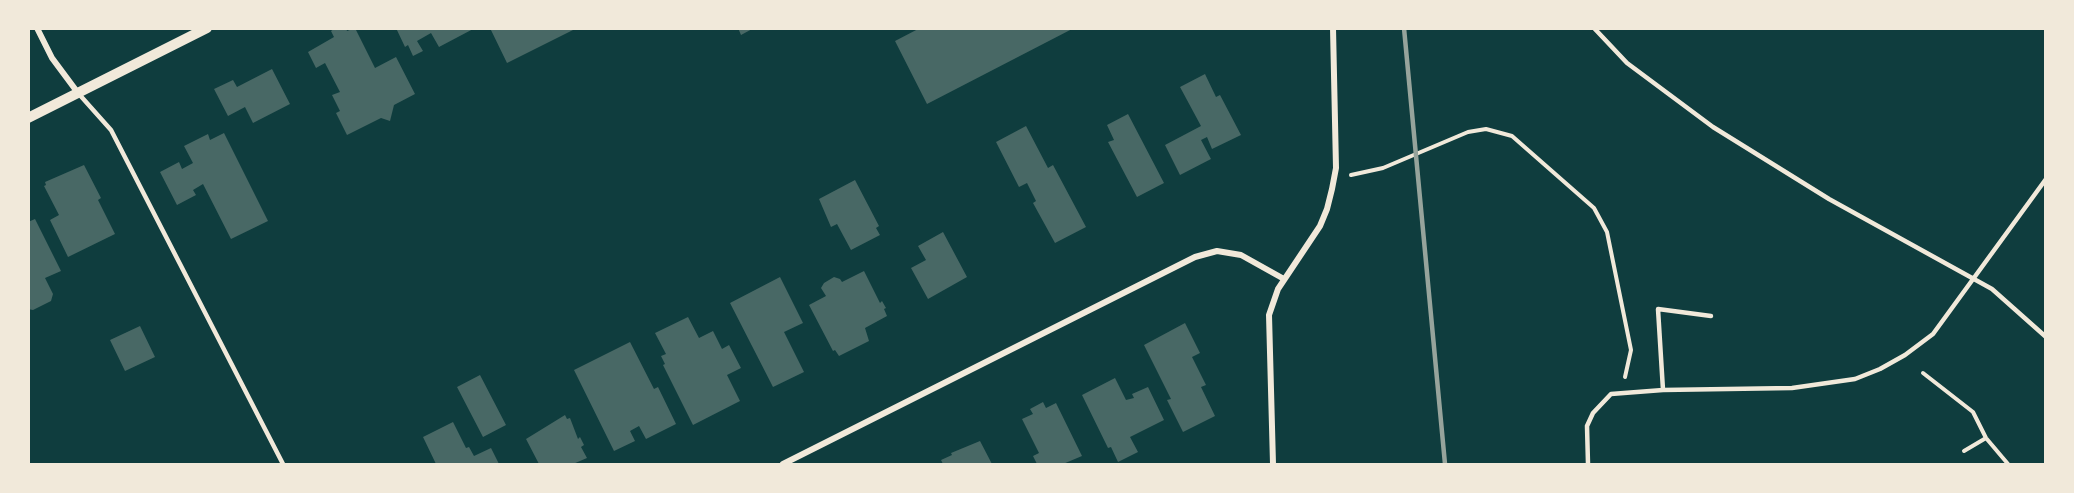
<!DOCTYPE html>
<style>
body{margin:0}
#map{position:relative;width:2074px;height:493px;overflow:hidden;background:#0f3d3e;font-family:Montserrat,sans-serif}
canvas{display:block}
.frame{position:absolute;inset:0;border:30px solid #f1e9da;pointer-events:none}
</style>
<div id="map">
<canvas width="2074" height="493"></canvas>
<div class="frame"></div>
</div>
<script>
const context = document.querySelector('canvas').getContext('2d');
context.lineJoin = 'round';
function fillPath(path, color) { context.fillStyle = color; context.fill(path, 'evenodd'); }
const shape = rows => new Path2D(rows.map(r => 'M' + r).join(''));
function stroke(path, color, width, dash) { context.strokeStyle = color; context.lineWidth = width; context.lineCap = dash ? 'butt' : 'round'; context.setLineDash(dash || []); context.stroke(path); }
fillPath(shape([
 [335,28,346,28,347,31,355,28,375,68,396,57,415,94,394,105,390,121,381,118,347,135,336,113,340,111,332,95,340,92,325,63,316,68,308,52,334,37,331,31],
 [396,28,475,28,439,47,431,33,417,41,423,51,413,56,408,45,405,47],
 [490,28,577,28,507,63],
 [738,28,754,28,741,35],
 [920,28,1074,28,927,104,895,41],
 [272,69,290,104,253,123,245,107,228,116,214,89,233,80,237,87],
 [1205,74,1216,97,1220,95,1241,135,1212,149,1207,137,1201,140,1211,159,1180,175,1165,145,1201,126,1180,87],
 [1128,114,1164,183,1137,197,1108,142,1114,140,1107,125],
 [1026,126,1048,168,1053,165,1086,227,1055,243,1033,203,1036,201,1027,183,1019,187,996,142],
 [224,133,268,221,231,239,203,184,193,190,196,195,177,205,160,172,179,162,182,169,193,163,184,146,208,134,210,140],
 [84,165,101,198,98,200,115,234,68,257,50,220,59,215,44,186,46,185,45,182],
 [855,180,879,226,876,228,880,235,851,250,837,224,831,227,819,199],
 [35,219,61,271,45,278,53,294,51,301,33,310,28,309,28,222],
 [943,232,967,277,928,299,911,268,926,260,918,246],
 [864,271,880,303,882,301,886,308,884,309,887,316,865,328,869,341,839,356,835,350,833,351,809,305,826,296,821,288,824,283,834,277,840,279,842,282],
 [780,277,803,323,784,332,804,372,773,387,730,303],
 [688,317,699,338,713,331,722,349,729,345,741,368,727,375,740,401,693,425,663,365,665,364,661,356,666,354,655,333],
 [1185,323,1200,353,1192,357,1206,385,1201,387,1215,416,1183,432,1167,400,1171,399,1144,345],
 [140,326,155,357,125,371,110,340],
 [630,342,654,389,658,387,676,424,646,439,639,426,630,431,635,441,614,451,574,370],
 [480,375,506,425,483,437,457,387],
 [1115,378,1126,400,1134,398,1132,394,1148,387,1164,420,1130,437,1138,452,1118,462,1111,447,1108,448,1082,395],
 [1043,402,1046,408,1056,403,1082,456,1063,464,1037,464,1033,456,1039,453,1022,419,1033,414,1030,409],
 [565,415,567,419,570,418,578,439,580,437,584,445,581,447,587,458,573,464,539,464,526,439],
 [453,422,466,448,469,447,474,456,491,448,499,464,436,464,423,437],
 [980,441,992,464,943,464,941,460,952,455,951,453]
]), '#486865');
stroke(shape([
 [1351,175,1383,168,1468,132,1486,129,1512,136,1594,208,1607,232,1631,350,1625,377],
 [1923,373,1973,412,1986,438,2008,464],
 [1964,451,1986,438]
]), '#f1e9da', 4);
stroke(shape([
 [1594,28,1627,63,1713,127,1829,199,1992,289,2046,337],
 [78,93,111,130,283,464],
 [1663,390,1658,309,1711,316],
 [1588,464,1587,426,1593,413,1611,394,1663,390,1792,388,1855,379,1880,369,1905,355,1933,334,2046,179]
]), '#f1e9da', 4.5);
stroke(shape([
 [37,28,52,58,78,93],
 [783,464,1195,257,1217,251,1241,255,1284,279],
 [1273,464,1269,315,1278,289,1320,226,1327,209,1332,189,1336,168,1333,28]
]), '#f1e9da', 6);
stroke(shape([
 [28,118,207,28]
]), '#f1e9da', 10);
stroke(shape([
 [1404,28,1445,464]
]), '#97a49c', 4.5);
</script>
